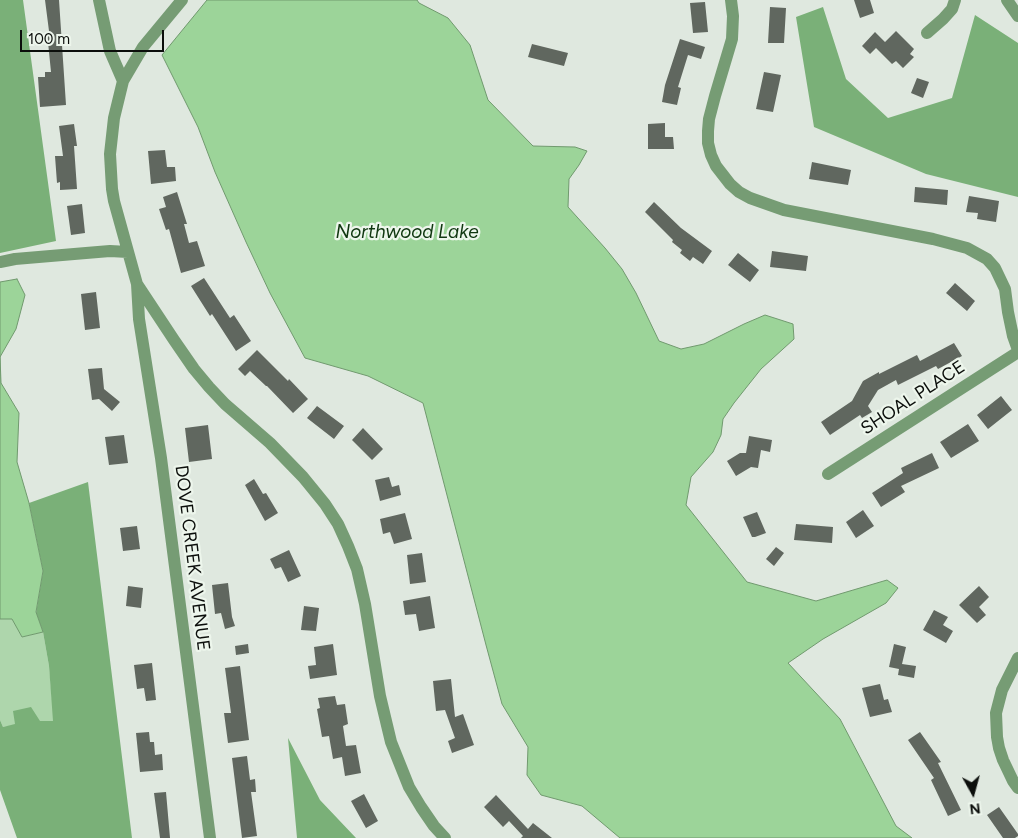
<!DOCTYPE html>
<style>
body{margin:0}
#map{position:relative;width:1018px;height:838px;overflow:hidden;background:#dfe8df;font-family:Figtree,sans-serif}
canvas{display:block}
.north{position:absolute;left:948px;top:768px;width:50px;height:50px;-webkit-text-stroke:4px #edf6ec;paint-order:stroke;rotate:173deg;font-size:14px;font-weight:700;line-height:20px;text-align:center;color:#0b0e0b}
.north::after{content:'';display:block;margin:auto;width:18px;height:22px;background:#0b0e0b;clip-path:polygon(50% 0,100% 100%,50% 72%,0 100%)}
.scale{position:absolute;left:20px;top:30px;width:144px;height:22px;box-sizing:border-box;border:2px solid #0b0e0b;border-top:0;padding-left:6px;font-size:15px;line-height:18px;white-space:nowrap;color:#0b0e0b;-webkit-text-stroke:4px #edf6ec;paint-order:stroke}
</style>
<div id="map">
<canvas width="1018" height="838"></canvas>
<div class="north">N</div>
<div class="scale">100 m</div>
</div>
<script>
const context = document.querySelector('canvas').getContext('2d');
context.lineJoin = 'round';
function fillPath(path, color) { context.fillStyle = color; context.fill(path, 'evenodd'); }
const shape = rows => new Path2D(rows.map(r => 'M' + r).join(''));
function stroke(path, color, width, dash) { context.strokeStyle = color; context.lineWidth = width; context.lineCap = dash ? 'butt' : 'round'; context.setLineDash(dash || []); context.stroke(path); }
function write(font, color, halo, rows, align = 'center') {
  context.font = font + ' Figtree,sans-serif'; context.lineWidth = 4.5; context.setLineDash([]); context.textBaseline = 'middle'; context.strokeStyle = halo; context.fillStyle = color; for (const [text, x, y, turn = 0] of rows) {
    context.save(); context.translate(x, y); context.rotate((+turn || 0) * Math.PI / 180); context.textAlign = isNaN(turn) ? turn : align; if (halo) context.strokeText(text, 0, 0); context.fillText(text, 0, 0); context.restore();
  }
}
fillPath(shape([
 [12,618,22,637,43,632,49,666,54,722,40,721,3,727,0,720,0,619]
]), '#aed6ac');
fillPath(shape([
 [0,0,23,0,56,241,0,253],
 [823,7,846,79,888,118,952,98,975,15,1018,43,1018,197,926,174,814,127,796,17],
 [88,482,132,838,17,838,0,790,0,720,3,727,15,724,13,711,31,707,40,721,53,721,49,666,43,632,36,613,43,571,29,503],
 [288,738,320,800,356,838,297,838]
]), '#7ab078');
const water = shape([
 [207,0,417,0,419,3,448,18,470,45,488,100,533,146,575,147,587,151,579,165,569,179,568,207,605,248,622,269,636,293,659,341,681,349,704,344,744,324,765,315,793,324,794,339,761,369,734,403,723,419,721,435,713,452,691,477,686,505,747,582,816,601,887,580,898,588,886,603,823,639,788,663,840,719,896,826,912,838,620,838,582,806,541,795,527,775,528,747,502,704,486,645,423,403,368,376,305,358,270,293,246,242,215,172,198,127,162,55,207,0],
 [17,279,25,295,16,329,0,357,1,383,19,413,17,462,29,503,43,571,36,612,43,632,22,637,12,619,0,619,0,282,17,279]
]);
fillPath(water, '#9cd499');
stroke(water, '#70996e', 1);
fillPath(shape([
 [45,0,59,0,66,105,40,107,38,77,45,77,45,72,51,72,47,32,49,31],
 [854,0,870,0,874,13,860,18],
 [705,2,708,32,693,33,690,3],
 [770,7,786,8,784,43,768,43],
 [896,31,914,49,910,54,914,57,903,68,896,61,892,64,876,48,870,54,862,46,875,32,885,42],
 [680,39,705,47,701,59,688,55,678,87,681,88,677,105,662,102,665,85],
 [532,44,568,53,564,66,528,57],
 [764,72,781,75,773,112,756,109],
 [917,78,929,82,923,98,911,93],
 [665,123,665,137,673,137,674,149,648,149,648,124],
 [74,124,77,146,74,146,77,189,60,190,60,182,57,183,55,156,63,156,59,126],
 [165,150,167,167,175,167,176,181,151,184,148,151],
 [812,162,851,170,848,185,809,179],
 [915,187,948,190,947,205,914,202],
 [177,192,187,224,184,224,189,243,197,241,205,266,181,273,169,229,166,230,159,209,166,207,163,197],
 [969,196,999,201,996,222,977,219,978,213,966,212],
 [654,202,681,228,712,251,703,264,693,257,690,261,680,253,682,250,672,242,673,240,645,212],
 [82,204,85,233,71,235,67,206],
 [772,251,808,256,806,271,770,267],
 [738,253,759,270,750,282,728,265],
 [204,278,230,318,234,315,251,341,236,351,212,314,210,316,191,286],
 [955,283,975,301,967,311,946,293],
 [96,292,100,328,85,330,81,294],
 [954,343,962,356,938,369,936,366,898,385,896,380,878,390,868,406,872,412,862,418,860,415,830,435,821,422,852,401,863,381,879,372,879,374,917,355,920,361],
 [257,350,288,381,289,379,308,399,293,413,267,386,266,386,250,371,245,376,238,369],
 [102,368,104,389,120,402,112,411,99,399,92,400,88,369],
 [1001,396,1012,410,988,429,977,415],
 [317,406,344,426,334,439,307,418],
 [968,424,979,441,951,458,940,442],
 [208,425,212,459,189,462,185,428],
 [363,428,383,449,372,460,352,440],
 [124,435,128,463,109,465,105,437],
 [749,436,772,440,770,452,761,450,758,468,751,467,736,476,727,461,740,453,746,453],
 [932,453,939,468,901,486,905,492,881,507,872,493,903,473,901,468],
 [389,477,392,487,399,485,401,495,380,501,375,480],
 [254,479,263,494,266,493,278,513,265,521,245,485],
 [863,510,874,526,856,538,846,522],
 [757,512,766,533,755,537,752,537,743,517],
 [405,513,412,539,394,544,390,532,383,534,380,519],
 [796,524,833,527,832,543,794,540],
 [137,526,140,549,123,551,120,528],
 [776,547,784,553,774,566,766,559],
 [289,550,301,576,288,582,281,567,275,569,270,559],
 [422,553,426,582,410,584,407,555],
 [228,583,232,617,235,626,225,629,221,613,215,614,212,585],
 [128,586,143,588,141,608,126,606],
 [979,586,989,597,979,607,986,615,977,623,959,605],
 [430,596,435,628,419,631,416,614,405,615,403,601],
 [304,606,319,608,316,631,301,630],
 [934,610,948,617,943,625,953,631,946,643,923,630],
 [248,644,249,653,236,655,235,646],
 [333,644,337,675,310,679,308,666,316,665,314,647],
 [894,644,906,647,902,664,916,666,914,678,898,675,899,669,889,667],
 [152,663,156,700,146,701,144,688,137,689,134,665],
 [240,666,249,740,228,743,224,713,231,713,225,668],
 [451,679,455,717,463,714,474,745,452,753,448,741,455,738,445,710,436,711,433,681],
 [880,684,884,700,888,699,892,712,870,717,862,688],
 [335,696,337,705,345,704,348,724,343,726,346,746,356,745,361,773,345,776,342,757,333,759,329,736,322,737,317,709,320,708,318,698],
 [149,732,150,742,154,742,155,755,162,754,163,770,140,772,136,733],
 [920,732,941,762,938,763,961,810,948,816,931,780,934,778,908,740],
 [247,756,250,780,255,779,256,792,251,792,257,836,242,838,232,758],
 [166,792,170,838,160,838,154,793],
 [364,794,378,821,366,828,351,801],
 [496,795,528,829,533,823,552,838,521,838,523,836,509,821,503,827,484,807],
 [999,807,1018,834,1018,836,1015,838,1003,838,987,815]
]), '#60675f');
stroke(shape([
 [99,0,110,51,123,81],
 [182,0,143,47,123,81,114,118,110,154,112,189,114,201,137,284,174,340,194,369,209,387,225,404,270,443,303,477,325,504,338,524,348,546,357,569,365,604,380,696,391,742,409,787,421,807,434,826,445,838],
 [731,0,733,16,732,39,715,96,709,119,708,131,708,143,711,155,716,166,730,184,739,192,750,198,784,210,933,239,967,248,987,259,995,268,1005,289,1008,312,1013,336,1018,350],
 [1007,0,1018,16],
 [927,33,943,19,952,9,955,0],
 [0,262,15,259,86,253,110,251,128,252],
 [137,284,139,319,161,458,210,838],
 [828,474,1018,352],
 [1018,658,1002,690,996,713,997,737,999,748,1003,760,1013,781,1018,788]
]), '#769c74', 12);
write('18px', '#0b0e0b', '#edf6ec', [
 ["SHOAL PLACE",913,398,-33],
 ["DOVE CREEK AVENUE",192,558,83]
]);
write('italic 19px', '#103710', '#edf6ec', [
 ["Northwood Lake",407,232]
]);
</script>
